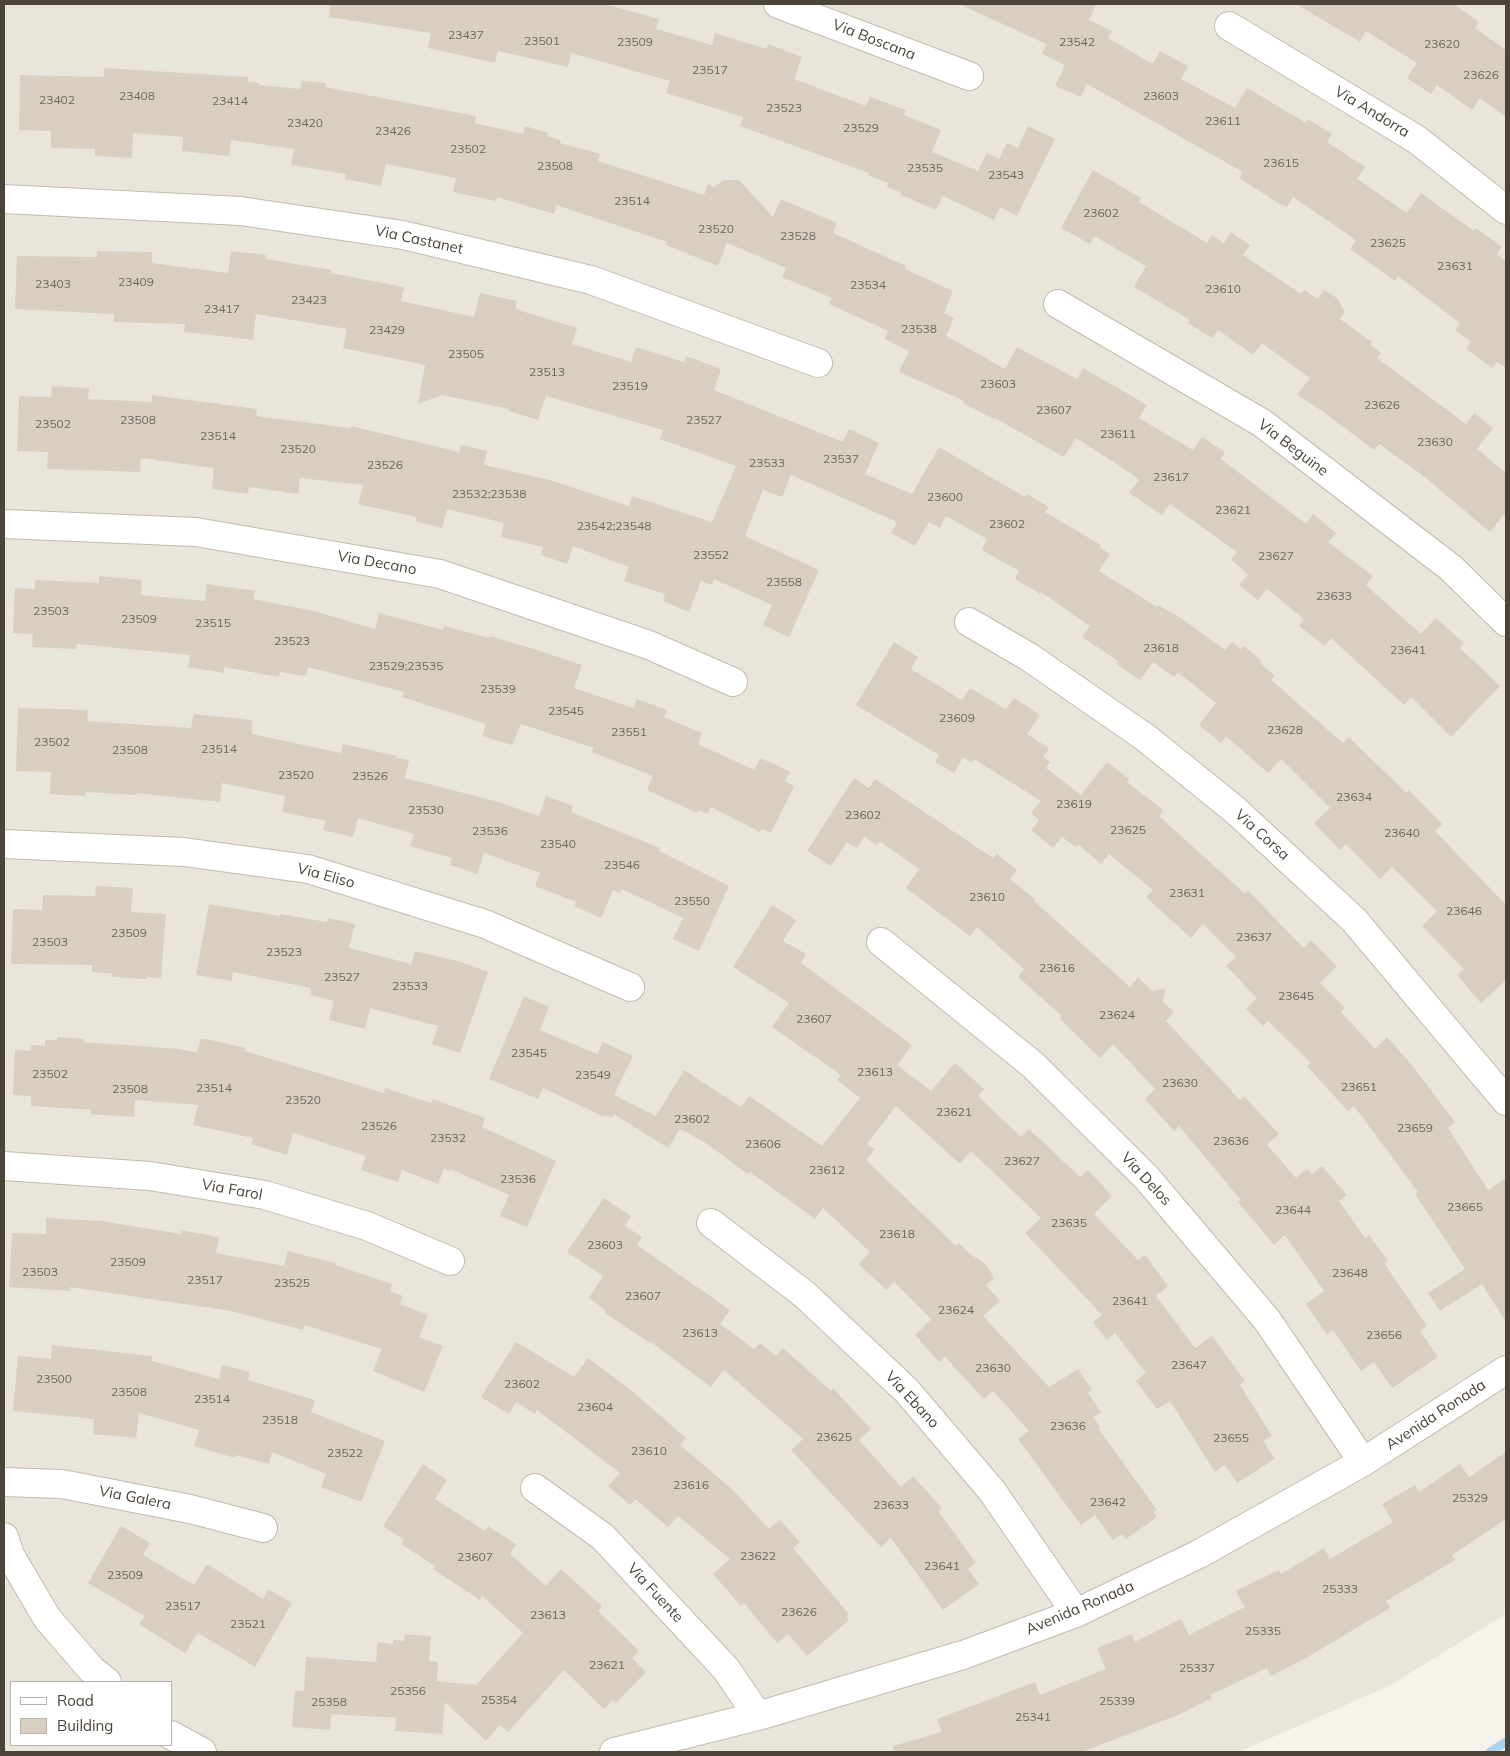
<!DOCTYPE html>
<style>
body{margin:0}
#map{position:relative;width:1510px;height:1756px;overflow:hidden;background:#f6f3ec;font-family:Mulish,sans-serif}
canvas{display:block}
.frame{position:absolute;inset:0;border:5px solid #4b4439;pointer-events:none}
.legend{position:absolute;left:10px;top:1681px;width:162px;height:65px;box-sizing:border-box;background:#fff;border:1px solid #b7b4b0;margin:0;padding:6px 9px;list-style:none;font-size:15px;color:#4b4439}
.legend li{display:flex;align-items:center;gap:10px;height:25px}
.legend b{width:25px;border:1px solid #b7b4b0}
</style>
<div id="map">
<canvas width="1510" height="1756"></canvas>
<div class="frame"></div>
<ul class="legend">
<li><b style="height:6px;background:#fff"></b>Road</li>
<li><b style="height:14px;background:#d8cfc1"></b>Building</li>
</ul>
</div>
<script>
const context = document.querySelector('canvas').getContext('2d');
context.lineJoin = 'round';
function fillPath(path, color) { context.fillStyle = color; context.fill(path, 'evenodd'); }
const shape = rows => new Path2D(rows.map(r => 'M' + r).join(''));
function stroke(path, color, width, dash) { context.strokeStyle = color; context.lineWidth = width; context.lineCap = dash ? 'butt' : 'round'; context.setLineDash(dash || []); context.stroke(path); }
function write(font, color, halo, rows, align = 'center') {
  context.font = font + ' Mulish,sans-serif'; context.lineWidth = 4; context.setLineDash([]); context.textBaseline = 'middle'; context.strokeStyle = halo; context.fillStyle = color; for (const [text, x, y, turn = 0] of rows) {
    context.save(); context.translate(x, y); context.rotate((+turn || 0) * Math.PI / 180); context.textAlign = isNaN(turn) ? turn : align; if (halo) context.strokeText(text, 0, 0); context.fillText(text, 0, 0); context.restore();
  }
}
fillPath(shape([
 [4,4,1506,4,1506,1614,1389,1686,1239,1752,4,1752],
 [11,1682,171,1682,171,1745,11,1745]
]), '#eae5da');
stroke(shape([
 [1490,1752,1506,1742]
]), '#a9d4f2', 9);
fillPath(shape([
 [330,4,604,4,659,19,656,29,712,45,715,33,767,49,768,44,802,57,794,79,866,106,870,97,906,110,904,115,941,130,932,152,978,171,987,153,999,159,1007,143,1018,148,1028,126,1055,139,1017,216,1000,207,994,220,943,196,936,210,901,195,902,193,887,187,888,183,868,175,869,173,740,126,743,117,666,93,670,81,571,53,568,67,498,51,495,63,428,48,431,33,329,17],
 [959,4,1096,4,1089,20,1112,31,1108,38,1153,64,1160,51,1188,66,1181,79,1235,108,1247,88,1306,123,1308,119,1332,134,1327,142,1365,167,1357,179,1407,213,1421,193,1474,231,1476,228,1502,247,1497,254,1506,261,1506,368,1497,362,1492,368,1466,349,1471,342,1455,330,1460,323,1398,276,1395,281,1350,249,1356,240,1293,197,1287,207,1278,203,1239,178,1243,172,1087,84,1081,97,1055,86,1065,65,1042,54,1046,44],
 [1296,4,1454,4,1479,22,1475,28,1506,50,1506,117,1480,98,1472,110,1437,85,1431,94,1407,78,1417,63,1366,31,1360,42],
 [104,68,248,77,248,82,259,83,259,85,300,89,302,81,326,83,325,87,476,116,475,123,523,134,525,126,548,133,547,136,560,140,560,143,600,154,598,161,704,195,708,184,714,187,724,180,739,180,773,217,781,199,837,223,833,233,906,266,905,269,953,291,944,313,954,318,946,336,1005,369,1017,347,1077,379,1083,368,1147,405,1139,418,1193,450,1202,437,1225,452,1221,459,1306,524,1313,514,1336,533,1328,542,1373,576,1366,585,1421,634,1436,618,1464,643,1460,648,1500,686,1451,737,1411,697,1404,705,1331,638,1325,646,1299,626,1304,619,1267,589,1258,600,1239,585,1248,575,1231,559,1237,552,1170,504,1162,515,1129,493,1139,480,1132,474,1076,438,1064,457,995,418,994,419,963,403,964,401,899,372,909,351,885,339,888,331,829,304,832,298,782,277,786,268,727,243,718,266,666,245,667,242,556,205,554,214,497,197,496,201,453,192,456,178,386,164,381,186,345,179,346,174,291,165,294,149,231,140,229,156,182,151,183,137,133,133,132,158,95,156,95,149,51,148,51,131,19,130,20,75,104,77],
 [1093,170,1141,198,1139,202,1207,243,1212,235,1224,243,1231,232,1250,245,1243,255,1301,294,1304,290,1318,299,1324,290,1337,298,1345,312,1340,319,1372,342,1370,344,1381,353,1377,358,1466,424,1474,413,1493,428,1477,449,1506,473,1506,512,1490,532,1421,474,1379,444,1374,450,1322,411,1297,395,1310,378,1262,343,1253,355,1218,330,1212,338,1188,323,1190,320,1134,287,1146,266,1094,236,1090,244,1061,228],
 [97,251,152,252,152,263,228,273,231,251,266,255,266,259,331,270,331,273,404,287,401,301,474,317,480,293,517,301,515,309,577,328,572,344,631,362,636,347,684,362,686,356,721,369,714,390,843,442,849,429,879,443,865,474,912,494,939,447,1025,497,1027,494,1049,507,1045,512,1101,545,1099,547,1110,554,1099,571,1157,607,1158,605,1181,618,1225,650,1232,642,1241,649,1244,646,1262,661,1260,663,1275,676,1271,680,1343,743,1349,737,1406,793,1409,790,1442,824,1435,831,1506,905,1506,980,1481,1003,1457,975,1464,969,1422,926,1437,911,1392,867,1380,879,1346,844,1340,850,1314,823,1330,808,1281,759,1268,773,1226,736,1221,743,1199,725,1216,703,1178,672,1174,677,1153,662,1140,680,1116,664,1118,661,1082,637,1090,626,1041,592,1040,594,1015,579,1019,571,982,550,987,539,946,516,940,528,929,522,915,546,891,533,897,522,791,475,782,497,763,490,745,536,819,570,789,637,763,625,772,605,714,579,712,585,701,581,689,612,663,601,665,594,624,581,629,567,573,546,567,564,541,555,543,547,501,537,504,523,447,509,442,528,415,521,416,517,358,504,363,485,300,478,298,494,249,487,248,494,212,489,214,468,141,458,140,472,47,469,48,452,17,451,19,396,51,397,52,386,89,388,88,399,152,402,152,395,257,409,256,416,350,428,351,426,459,452,461,445,487,451,484,465,550,480,629,506,632,496,712,522,736,466,660,439,663,430,546,396,538,420,509,411,509,409,442,395,418,404,425,365,343,348,347,329,256,314,253,340,184,332,185,324,114,322,114,314,15,309,17,256,97,257],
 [99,576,142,580,141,595,205,601,207,584,255,591,253,599,314,611,375,629,379,613,443,630,444,626,489,638,490,636,537,650,582,665,574,688,633,708,637,699,667,710,664,717,702,733,698,744,754,770,761,758,790,772,785,781,794,786,771,833,762,829,760,832,711,807,708,814,699,810,697,813,647,790,653,776,592,752,594,748,521,724,512,745,482,736,486,724,402,697,404,692,308,667,306,676,280,672,279,677,224,667,224,673,188,667,190,655,77,644,76,649,32,647,33,634,13,633,15,588,35,589,35,580,99,583],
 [894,642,918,657,911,669,962,700,970,688,1006,709,1014,698,1040,715,1027,734,1049,748,1043,757,1050,762,1046,768,1081,795,1107,762,1129,779,1127,782,1163,810,1159,816,1245,894,1248,891,1304,948,1311,940,1337,966,1320,983,1345,1008,1341,1012,1375,1049,1387,1037,1411,1064,1455,1122,1448,1128,1488,1190,1506,1178,1506,1322,1482,1284,1440,1311,1428,1293,1465,1269,1415,1194,1418,1192,1354,1106,1348,1111,1307,1066,1311,1063,1268,1021,1263,1026,1246,1009,1257,998,1226,966,1236,957,1203,924,1191,938,1146,897,1153,890,1109,854,1101,864,1078,844,1076,847,1062,837,1053,848,1031,830,1039,820,1031,813,1041,801,974,759,972,763,964,758,962,759,954,773,935,762,939,755,856,705],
 [18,708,88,710,87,721,191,728,194,714,252,720,252,734,341,753,343,744,397,756,396,758,409,760,405,778,495,801,539,816,546,796,573,806,571,812,660,848,659,851,729,886,699,951,673,939,683,918,622,889,620,893,613,890,601,918,574,906,576,902,535,886,540,873,484,853,477,874,450,865,452,858,410,846,414,834,358,818,353,837,323,830,326,821,282,812,285,796,222,783,220,802,136,793,136,795,86,792,85,796,50,794,51,772,16,771],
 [854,778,869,788,875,779,993,858,997,854,1017,870,1010,879,1035,899,1034,901,1130,987,1138,977,1152,991,1165,989,1163,1002,1174,1012,1166,1021,1240,1100,1244,1096,1279,1134,1267,1145,1296,1178,1307,1169,1312,1174,1322,1166,1347,1195,1339,1201,1365,1238,1369,1235,1388,1261,1384,1263,1427,1326,1420,1331,1438,1357,1392,1388,1374,1362,1361,1371,1333,1330,1327,1335,1306,1304,1324,1291,1285,1235,1274,1245,1238,1202,1241,1200,1179,1126,1174,1131,1145,1099,1155,1089,1113,1044,1100,1058,1060,1019,1062,1016,1018,977,1024,969,977,927,970,936,906,888,919,869,882,843,878,842,877,845,864,837,857,848,847,842,831,866,807,851],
 [96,886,133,888,131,912,166,914,161,978,147,977,146,979,112,977,113,974,92,972,92,965,11,964,13,909,42,910,43,895,95,896],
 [209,904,280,916,280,914,327,922,328,918,355,924,349,948,411,964,415,951,461,962,488,972,460,1053,432,1044,438,1026,370,1008,365,1029,329,1020,334,1001,310,995,311,988,233,972,232,981,196,975],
 [772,905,796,920,783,941,806,954,801,963,912,1045,897,1065,931,1091,955,1063,984,1089,978,1096,1021,1137,1029,1129,1080,1177,1088,1170,1112,1196,1094,1214,1138,1260,1145,1255,1168,1286,1156,1296,1195,1348,1212,1336,1245,1381,1240,1385,1272,1436,1263,1441,1275,1459,1237,1483,1225,1465,1215,1472,1170,1401,1157,1409,1136,1381,1146,1373,1115,1333,1107,1340,1093,1322,1102,1315,1025,1233,1041,1218,971,1151,960,1164,896,1106,867,1144,875,1149,866,1160,956,1246,959,1243,970,1254,986,1264,994,1278,986,1285,1000,1301,983,1316,1049,1387,1078,1369,1092,1390,1088,1393,1101,1412,1093,1417,1100,1427,1098,1428,1157,1510,1153,1512,1157,1517,1126,1539,1122,1534,1113,1540,1095,1515,1081,1525,1018,1439,1029,1431,993,1391,984,1399,945,1357,939,1362,915,1335,931,1319,894,1282,886,1290,859,1264,870,1252,823,1208,815,1219,750,1172,748,1174,704,1142,680,1129,668,1148,614,1114,612,1118,605,1115,604,1117,543,1088,538,1099,489,1079,524,996,549,1007,540,1030,597,1054,603,1042,633,1056,614,1095,656,1116,684,1070,741,1107,749,1096,822,1146,860,1098,837,1080,841,1075,772,1027,789,1003,733,967],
 [57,1037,84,1039,84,1042,180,1049,197,1053,201,1038,246,1048,245,1051,384,1093,385,1088,431,1103,433,1099,485,1118,482,1127,556,1161,527,1227,500,1216,509,1195,450,1169,449,1171,444,1169,438,1184,402,1170,398,1182,361,1170,366,1156,293,1133,287,1155,251,1144,253,1138,193,1125,198,1105,135,1100,134,1117,91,1114,91,1110,31,1106,31,1096,13,1095,15,1050,30,1051,31,1045,45,1046,45,1040,57,1040],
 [604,1198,631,1216,625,1226,642,1237,637,1245,730,1310,720,1324,754,1349,760,1343,776,1356,783,1348,831,1391,833,1388,871,1429,859,1440,901,1487,913,1476,942,1508,938,1511,976,1563,968,1569,979,1584,943,1610,891,1538,881,1547,791,1450,803,1439,724,1370,711,1387,651,1342,650,1343,605,1313,606,1311,589,1298,603,1276,567,1252],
 [46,1218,101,1221,181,1234,181,1230,219,1237,216,1253,284,1266,288,1251,335,1263,335,1265,392,1284,390,1291,403,1296,400,1304,428,1315,419,1337,443,1346,424,1392,373,1371,382,1349,304,1325,303,1330,231,1311,70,1287,70,1291,9,1287,12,1233,46,1234],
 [516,1342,574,1377,588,1358,632,1391,686,1438,680,1445,732,1489,769,1529,780,1520,800,1542,793,1548,849,1614,846,1616,849,1620,807,1656,788,1634,777,1643,744,1603,741,1606,713,1574,730,1559,678,1516,668,1527,635,1499,630,1505,608,1486,620,1473,537,1410,535,1414,516,1402,509,1414,481,1397],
 [52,1345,152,1356,152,1361,219,1379,222,1365,250,1372,248,1380,315,1400,311,1412,385,1441,361,1502,321,1487,326,1474,272,1452,269,1464,236,1455,235,1458,194,1446,199,1430,139,1413,136,1438,93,1434,94,1419,13,1411,18,1356,51,1359],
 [1506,1452,1506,1519,1452,1555,1455,1560,1386,1601,1390,1608,1306,1658,1271,1676,1267,1668,1210,1695,1212,1698,1178,1715,1082,1752,894,1752,893,1746,942,1732,937,1719,1035,1682,1040,1695,1106,1669,1097,1648,1132,1634,1135,1642,1181,1619,1189,1635,1245,1607,1236,1591,1279,1570,1281,1574,1324,1548,1330,1559,1393,1522,1382,1504,1415,1485,1419,1492,1460,1464,1469,1477],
 [423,1464,447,1480,435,1499,485,1531,488,1526,516,1544,510,1554,546,1586,561,1569,602,1606,598,1611,639,1651,632,1658,646,1672,616,1703,613,1700,604,1709,564,1670,508,1732,500,1725,486,1741,445,1702,442,1734,395,1731,396,1718,331,1714,330,1730,292,1727,295,1690,304,1691,306,1657,376,1662,378,1642,393,1644,393,1640,404,1641,405,1634,431,1636,429,1661,438,1662,437,1681,476,1685,523,1633,482,1596,480,1600,433,1569,435,1566,401,1544,404,1540,383,1526],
 [121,1526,150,1543,143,1555,194,1585,207,1564,263,1599,268,1589,292,1603,255,1667,198,1633,185,1653,139,1624,145,1616,88,1583]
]), '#d8cfc1');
const minor = shape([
 [778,4,969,76],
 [1229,26,1416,139,1506,210],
 [4,199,240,211,403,235,591,280,818,363],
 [1058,304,1262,423,1451,568,1506,622],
 [4,524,196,532,440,574,649,645,733,682],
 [969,622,1029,657,1146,738,1235,810,1354,920,1506,1101],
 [4,844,184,852,308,869,485,924,630,987],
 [881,942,1033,1065,1146,1177,1267,1320,1363,1462],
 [4,1166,150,1176,265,1195,367,1226,450,1261],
 [711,1223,804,1294,907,1391,992,1491,1076,1613],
 [4,1482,62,1484,190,1509,263,1528],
 [535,1488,603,1537,726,1669,758,1716],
 [4,1537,10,1555,47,1618,91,1669,107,1682],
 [171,1735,202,1752],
 [614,1752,758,1716,963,1655,1076,1613,1199,1554,1363,1462,1506,1370]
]);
stroke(minor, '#c2bbae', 30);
stroke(minor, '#fff', 28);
write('12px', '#6e675b', null, [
 ["23437",466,35],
 ["23501",542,41],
 ["23509",635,42],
 ["23542",1077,42],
 ["23620",1442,44],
 ["23517",710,70],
 ["23626",1481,75],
 ["23408",137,96],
 ["23603",1161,96],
 ["23402",57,100],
 ["23414",230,101],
 ["23523",784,108],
 ["23611",1223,121],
 ["23420",305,123],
 ["23529",861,128],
 ["23426",393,131],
 ["23502",468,149],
 ["23615",1281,163],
 ["23508",555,166],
 ["23535",925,168],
 ["23543",1006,175],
 ["23514",632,201],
 ["23602",1101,213],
 ["23520",716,229],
 ["23528",798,236],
 ["23625",1388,243],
 ["23631",1455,266],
 ["23409",136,282],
 ["23403",53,284],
 ["23534",868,285],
 ["23610",1223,289],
 ["23423",309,300],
 ["23417",222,309],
 ["23538",919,329],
 ["23429",387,330],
 ["23505",466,354],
 ["23513",547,372],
 ["23603",998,384],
 ["23519",630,386],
 ["23626",1382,405],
 ["23607",1054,410],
 ["23508",138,420],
 ["23527",704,420],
 ["23502",53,424],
 ["23611",1118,434],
 ["23514",218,436],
 ["23630",1435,442],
 ["23520",298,449],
 ["23537",841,459],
 ["23533",767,463],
 ["23526",385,465],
 ["23617",1171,477],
 ["23532;23538",489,494],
 ["23600",945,497],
 ["23621",1233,510],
 ["23602",1007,524],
 ["23542;23548",614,526],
 ["23552",711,555],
 ["23627",1276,556],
 ["23558",784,582],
 ["23633",1334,596],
 ["23503",51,611],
 ["23509",139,619],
 ["23515",213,623],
 ["23523",292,641],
 ["23618",1161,648],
 ["23641",1408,650],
 ["23529;23535",406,666],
 ["23539",498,689],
 ["23545",566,711],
 ["23609",957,718],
 ["23628",1285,730],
 ["23551",629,732],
 ["23502",52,742],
 ["23514",219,749],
 ["23508",130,750],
 ["23520",296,775],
 ["23526",370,776],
 ["23634",1354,797],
 ["23619",1074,804],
 ["23530",426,810],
 ["23602",863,815],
 ["23625",1128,830],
 ["23536",490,831],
 ["23640",1402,833],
 ["23540",558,844],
 ["23546",622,865],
 ["23631",1187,893],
 ["23610",987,897],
 ["23550",692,901],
 ["23646",1464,911],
 ["23509",129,933],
 ["23637",1254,937],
 ["23503",50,942],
 ["23523",284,952],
 ["23616",1057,968],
 ["23527",342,977],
 ["23533",410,986],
 ["23645",1296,996],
 ["23624",1117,1015],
 ["23607",814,1019],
 ["23545",529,1053],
 ["23613",875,1072],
 ["23502",50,1074],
 ["23549",593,1075],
 ["23630",1180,1083],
 ["23651",1359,1087],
 ["23514",214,1088],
 ["23508",130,1089],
 ["23520",303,1100],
 ["23621",954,1112],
 ["23602",692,1119],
 ["23526",379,1126],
 ["23659",1415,1128],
 ["23532",448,1138],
 ["23636",1231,1141],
 ["23606",763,1144],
 ["23627",1022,1161],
 ["23612",827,1170],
 ["23536",518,1179],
 ["23665",1465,1207],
 ["23644",1293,1210],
 ["23635",1069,1223],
 ["23618",897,1234],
 ["23603",605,1245],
 ["23509",128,1262],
 ["23503",40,1272],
 ["23648",1350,1273],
 ["23517",205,1280],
 ["23525",292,1283],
 ["23607",643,1296],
 ["23641",1130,1301],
 ["23624",956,1310],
 ["23613",700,1333],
 ["23656",1384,1335],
 ["23647",1189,1365],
 ["23630",993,1368],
 ["23500",54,1379],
 ["23602",522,1384],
 ["23508",129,1392],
 ["23514",212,1399],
 ["23604",595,1407],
 ["23518",280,1420],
 ["23636",1068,1426],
 ["23625",834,1437],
 ["23655",1231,1438],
 ["23610",649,1451],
 ["23522",345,1453],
 ["23616",691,1485],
 ["25329",1470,1498],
 ["23642",1108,1502],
 ["23633",891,1505],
 ["23622",758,1556],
 ["23607",475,1557],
 ["23641",942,1566],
 ["23509",125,1575],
 ["25333",1340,1589],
 ["23517",183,1606],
 ["23626",799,1612],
 ["23613",548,1615],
 ["23521",248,1624],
 ["25335",1263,1631],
 ["23621",607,1665],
 ["25337",1197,1668],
 ["25356",408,1691],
 ["25354",499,1700],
 ["25339",1117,1701],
 ["25358",329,1702],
 ["25341",1033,1717]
]);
write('15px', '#4b4439', '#fff', [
 ["Via Boscana",874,40,21],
 ["Via Andorra",1372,112,31],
 ["Via Castanet",419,240,12],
 ["Via Beguine",1293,448,37],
 ["Via Decano",377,563,10],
 ["Via Corsa",1262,835,42],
 ["Via Eliso",326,876,15],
 ["Via Delos",1146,1179,47],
 ["Via Farol",232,1190,10],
 ["Via Ebano",912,1400,47],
 ["Avenida Ronada",1436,1415,-33],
 ["Via Galera",135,1498,11],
 ["Via Fuente",655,1593,47],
 ["Avenida Ronada",1080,1608,-23]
]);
</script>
